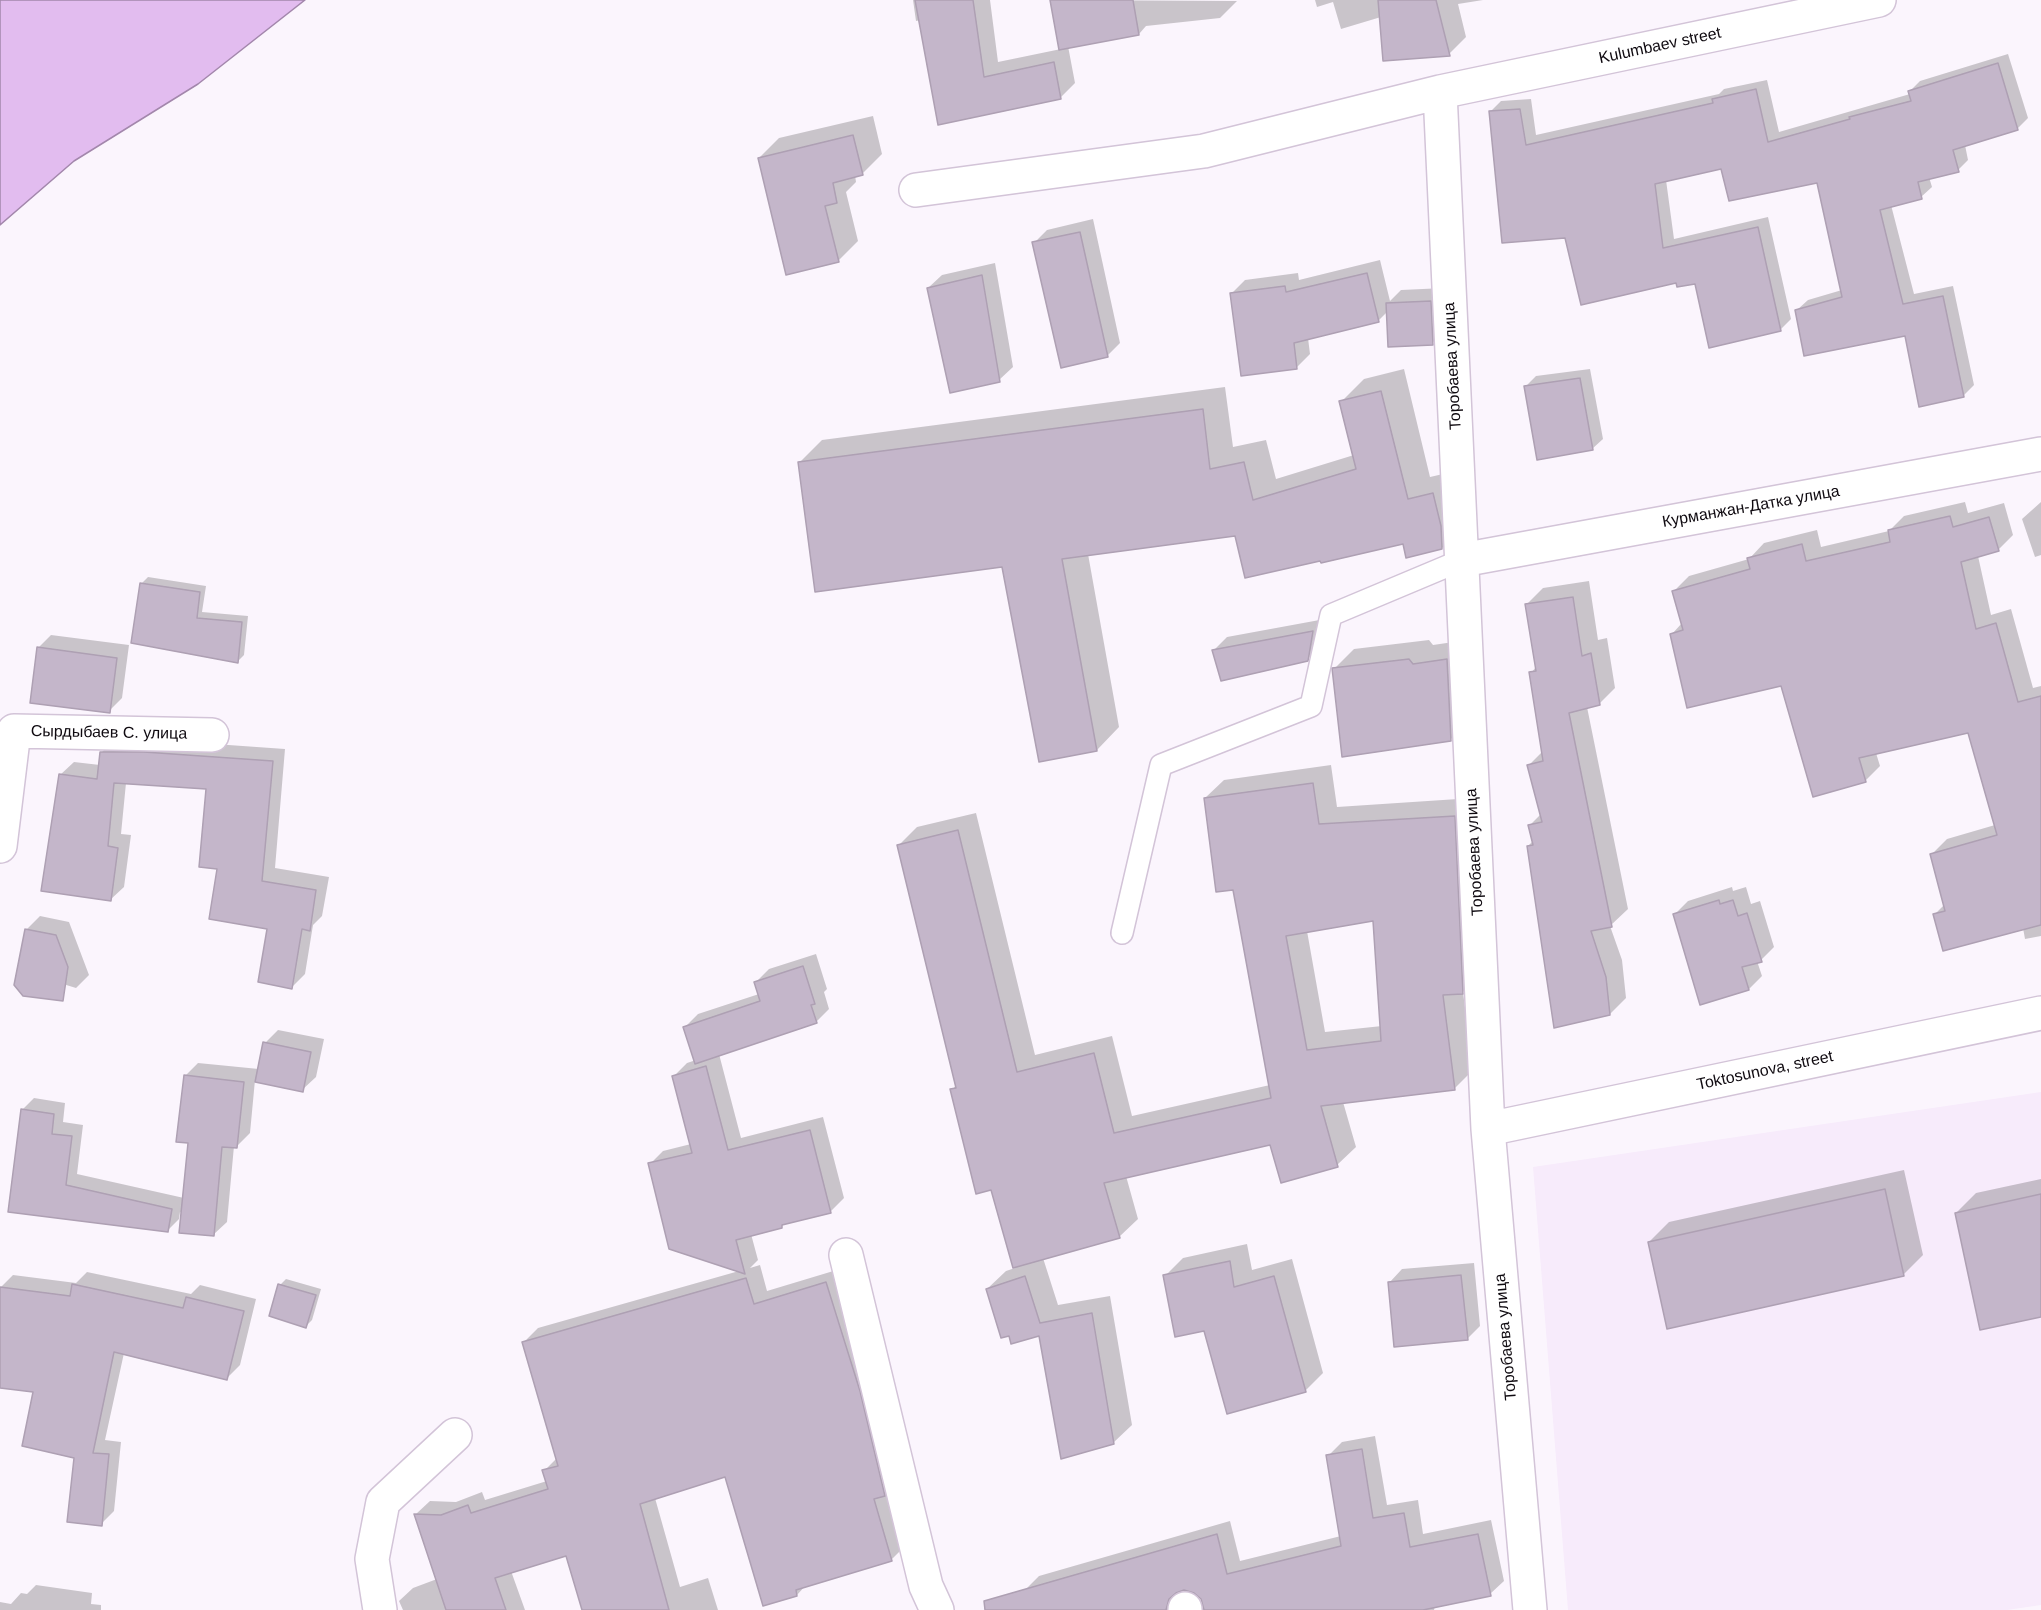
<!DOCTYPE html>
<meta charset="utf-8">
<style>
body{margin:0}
canvas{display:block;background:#fbf5fd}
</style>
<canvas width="2041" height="1610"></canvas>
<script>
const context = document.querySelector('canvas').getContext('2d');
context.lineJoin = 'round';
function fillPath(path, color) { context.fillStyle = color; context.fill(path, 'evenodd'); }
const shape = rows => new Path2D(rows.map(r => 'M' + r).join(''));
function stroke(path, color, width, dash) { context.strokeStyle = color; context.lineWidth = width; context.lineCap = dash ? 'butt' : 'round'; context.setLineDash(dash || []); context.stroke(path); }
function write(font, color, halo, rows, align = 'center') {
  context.font = font + ' Helvetica,sans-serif'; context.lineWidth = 6; context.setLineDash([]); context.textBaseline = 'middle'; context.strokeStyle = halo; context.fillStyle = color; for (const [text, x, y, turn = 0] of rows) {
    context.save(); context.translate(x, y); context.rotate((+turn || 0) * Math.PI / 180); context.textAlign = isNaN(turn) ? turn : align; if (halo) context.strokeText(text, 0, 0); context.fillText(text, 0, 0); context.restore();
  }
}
fillPath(shape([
 [2041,1092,2041,1605,2007,1610,1568,1610,1533,1167]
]), '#f7ebfb');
const water = shape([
 [0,0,305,0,198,84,74,161,0,225,0,0]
]);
fillPath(water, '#e2bcef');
stroke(water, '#a387ac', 1.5);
fillPath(shape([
 [913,0,990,0,998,62,1061,49,1052,0,1237,1,1220,18,1146,26,1139,34,1068,46,1075,83,1060,98,940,123,921,20,916,21],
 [1315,0,1483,0,1458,4,1466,37,1449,54,1381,17,1341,29,1333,2,1317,7],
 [2008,54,2028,118,2017,129,1965,145,1968,160,1958,170,1929,177,1932,187,1921,197,1891,205,1914,294,1953,286,1974,385,1963,396,1906,334,1797,310,1808,300,1842,290,1818,181,1722,168,1666,180,1674,239,1768,217,1791,319,1780,330,1696,283,1677,281,1566,236,1491,111,1501,101,1531,99,1536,135,1719,94,1724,89,1767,80,1779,132,1910,94,1910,91,1920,81],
 [873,116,882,154,862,174,855,175,856,182,846,192,858,241,838,261,759,158,779,138],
 [1093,219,1120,343,1107,356,1034,243,1047,230],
 [1380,260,1390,301,1401,290,1444,288,1446,330,1432,343,1388,311,1378,321,1308,338,1310,354,1296,368,1232,293,1245,280,1298,273,1299,280],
 [995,263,1013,367,999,380,928,288,942,275],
 [1404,369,1430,477,1456,471,1465,525,1442,548,1404,542,1236,534,1088,554,1119,727,1097,750,1003,565,799,463,822,440,1225,387,1233,447,1266,440,1276,479,1354,455,1341,402,1364,379],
 [1590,369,1603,439,1592,449,1526,386,1536,376],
 [1965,502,1968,513,2004,503,2013,535,1998,550,1978,556,1991,615,2011,609,2033,688,2041,686,2041,936,2025,939,2023,928,1934,915,1945,904,1932,854,1947,839,1995,825,1970,731,1876,753,1880,766,1865,781,1782,684,1672,634,1682,623,1674,591,1689,576,1749,559,1764,543,1817,530,1821,547,1889,531,1904,516],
 [2041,502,2041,555,2035,557,2022,519],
 [148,577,206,586,202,612,248,616,244,655,238,661,142,583],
 [1589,581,1598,640,1607,638,1615,688,1599,704,1587,707,1628,909,1610,926,1622,960,1626,998,1610,1014,1528,846,1533,841,1529,826,1541,814,1529,765,1543,751,1531,673,1536,667,1527,604,1543,588],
 [1325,619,1321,646,1307,660,1214,650,1227,637],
 [51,635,129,645,122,698,109,711,38,648],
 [1429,640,1433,645,1467,640,1470,720,1451,739,1334,669,1354,649],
 [115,739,158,740,285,749,275,868,329,877,322,916,313,925,305,974,292,987,269,928,219,868,208,788,126,783,121,834,131,835,124,887,110,900,60,775,74,762,100,765,102,752],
 [1331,765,1337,807,1473,798,1481,974,1463,992,1473,1070,1454,1089,1343,1102,1356,1147,1337,1165,1271,1143,1126,1176,1138,1219,1119,1237,1043,1258,1058,1305,1110,1296,1132,1425,1113,1443,1040,1334,987,1289,1006,1271,1015,1268,992,1189,952,1090,957,1084,899,845,917,827,976,813,1035,1055,1112,1036,1132,1116,1270,1085,1234,888,1205,798,1224,780],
 [1375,919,1382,1026,1325,1032,1307,931],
 [1732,887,1733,891,1746,887,1751,904,1760,901,1774,947,1761,960,1757,961,1762,976,1749,989,1675,914,1688,901],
 [40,916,69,922,89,975,76,988,63,984,27,929],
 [816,954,827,989,824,992,829,1009,816,1022,719,1054,741,1138,823,1117,844,1198,830,1212,786,1222,781,1227,751,1234,758,1260,750,1268,760,1265,767,1291,840,1269,905,1546,891,1560,806,1585,797,1595,726,1475,655,1498,680,1587,708,1578,718,1610,584,1610,567,1554,511,1571,525,1610,403,1610,399,1601,413,1588,437,1579,416,1514,430,1501,456,1502,482,1492,485,1500,547,1481,544,1471,557,1458,524,1342,538,1328,739,1271,650,1164,663,1151,691,1144,674,1076,687,1063,696,1060,685,1027,698,1014,759,994,756,982,769,969],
 [278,1030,324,1039,316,1077,302,1090,255,1080,250,1133,236,1147,234,1146,227,1222,213,1235,180,1212,179,1219,167,1231,10,1211,22,1110,34,1098,65,1103,63,1122,83,1125,77,1174,184,1198,189,1142,185,1076,198,1063,259,1069,265,1043],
 [1904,1170,1923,1255,1903,1275,1649,1242,1669,1222],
 [2041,1179,2041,1316,1956,1213,1976,1193],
 [1247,1244,1252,1270,1292,1259,1323,1373,1305,1391,1205,1329,1165,1276,1183,1258],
 [1474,1263,1480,1326,1467,1339,1389,1283,1402,1269],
 [87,1272,191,1294,200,1285,256,1299,240,1365,227,1378,124,1353,105,1440,121,1442,114,1511,101,1524,75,1457,35,1391,0,1387,0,1288,13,1275,76,1283],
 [286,1279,321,1289,312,1320,306,1326,280,1285],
 [1375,1436,1387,1505,1418,1500,1423,1534,1491,1520,1504,1581,1490,1594,1435,1606,1434,1610,1205,1610,1203,1599,1195,1591,1184,1589,1181,1590,1180,1594,1183,1606,1187,1610,1031,1610,1025,1590,1039,1576,1230,1521,1240,1561,1341,1536,1328,1456,1342,1442],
 [36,1585,92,1593,91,1604,101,1605,101,1610,0,1610,0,1602,11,1604,21,1593,27,1594]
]), '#0003');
const building = shape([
 [915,0,973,0,984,77,1054,62,1061,99,938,125,915,0],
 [1050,0,1133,0,1139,35,1059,50,1050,0],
 [1378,0,1436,0,1450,56,1383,61,1378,0],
 [1998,63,2018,130,1953,150,1959,172,1918,182,1922,199,1880,210,1903,304,1943,296,1964,397,1919,407,1905,336,1804,356,1795,310,1842,297,1817,183,1729,201,1721,169,1655,184,1663,248,1758,227,1781,331,1709,348,1695,284,1677,287,1676,283,1581,305,1565,238,1502,243,1489,111,1520,109,1526,145,1713,103,1712,99,1756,89,1768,142,1850,119,1849,117,1911,101,1908,91,1998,63],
 [853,135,863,175,833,183,837,203,825,206,839,262,786,275,758,158,853,135],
 [1080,232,1108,357,1061,368,1032,242,1080,232],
 [1367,273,1379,322,1294,343,1297,369,1241,376,1230,293,1285,286,1286,292,1367,273],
 [982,275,1000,382,950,393,927,288,982,275],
 [1431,301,1433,345,1388,347,1386,303,1431,301],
 [1580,378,1593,450,1537,460,1524,386,1580,378],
 [1381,391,1408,499,1433,493,1441,526,1442,549,1406,558,1403,544,1321,563,1320,561,1245,578,1235,536,1062,559,1097,751,1039,762,1002,567,815,592,798,462,1203,409,1210,469,1244,462,1253,500,1356,469,1339,401,1381,391],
 [1950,516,1953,527,1989,517,1999,551,1961,562,1976,629,1996,623,2018,702,2041,696,2041,925,1943,951,1933,914,1945,911,1930,854,1997,835,1968,733,1859,758,1866,782,1813,797,1781,686,1687,708,1670,634,1683,630,1672,591,1750,569,1747,558,1802,544,1806,561,1890,542,1888,530,1950,516],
 [140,583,200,592,197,618,242,622,238,663,131,643,140,583],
 [1573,597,1582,656,1591,653,1600,705,1569,713,1612,927,1591,931,1606,977,1610,1015,1554,1028,1527,846,1533,845,1528,825,1542,822,1527,765,1543,761,1529,672,1536,671,1525,604,1573,597],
 [1313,631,1308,661,1221,681,1212,650,1313,631],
 [37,647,117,658,110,713,30,703,37,647],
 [1409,659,1413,664,1447,659,1451,741,1342,757,1332,668,1409,659],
 [100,752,144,752,273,761,262,881,316,890,310,931,302,929,292,989,258,982,267,929,209,919,217,869,199,867,206,789,114,783,108,846,118,848,111,901,41,891,59,774,97,779,100,752],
 [1313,783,1319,824,1455,816,1463,994,1443,995,1455,1090,1321,1106,1338,1167,1281,1183,1270,1145,1104,1183,1120,1238,1013,1268,991,1190,976,1194,950,1089,956,1088,897,845,958,830,1017,1072,1094,1053,1114,1133,1271,1098,1233,890,1216,892,1204,798,1313,783],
 [1373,921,1381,1041,1307,1050,1286,936,1373,921],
 [1719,900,1720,904,1733,900,1738,916,1747,913,1762,962,1742,967,1749,990,1700,1005,1673,914,1719,900],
 [25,929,56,935,68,967,63,1001,23,996,14,985,25,929],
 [803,966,815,1004,811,1005,817,1023,695,1064,683,1027,760,1001,754,982,803,966],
 [263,1042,311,1052,303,1092,255,1082,263,1042],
 [706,1066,728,1150,810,1130,831,1213,782,1225,782,1228,736,1240,745,1274,669,1249,648,1163,692,1153,672,1076,706,1066],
 [184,1075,244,1082,237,1148,222,1147,214,1236,179,1233,188,1143,176,1142,184,1075],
 [21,1109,54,1114,52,1134,72,1136,66,1185,172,1209,168,1232,8,1212,21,1109],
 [1885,1189,1904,1276,1667,1329,1648,1242,1885,1189],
 [2041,1194,2041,1317,1980,1330,1955,1213,2041,1194],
 [1230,1261,1234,1287,1274,1276,1306,1392,1227,1414,1204,1331,1175,1337,1163,1275,1230,1261],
 [1461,1275,1468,1340,1394,1347,1388,1282,1461,1275],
 [1025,1276,1040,1323,1092,1313,1114,1444,1061,1459,1039,1336,1011,1344,1009,1336,1001,1338,986,1289,1025,1276],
 [746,1278,754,1304,826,1282,860,1391,885,1496,874,1499,892,1561,796,1590,797,1596,763,1606,725,1477,640,1504,669,1610,582,1610,566,1556,495,1578,506,1610,446,1610,414,1514,441,1515,468,1505,471,1513,548,1489,542,1470,558,1466,522,1342,746,1278],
 [72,1284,183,1308,186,1297,244,1311,227,1380,114,1352,93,1453,109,1454,102,1526,67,1522,74,1458,22,1446,33,1392,0,1388,0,1287,70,1296,72,1284],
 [278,1284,316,1295,306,1328,269,1316,278,1284],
 [1362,1449,1373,1518,1404,1513,1410,1547,1478,1534,1491,1596,1423,1610,1204,1610,1201,1599,1194,1593,1184,1590,1176,1593,1169,1599,1166,1610,985,1610,984,1601,1217,1534,1227,1574,1341,1546,1326,1455,1362,1449]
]);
fillPath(building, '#c4b6ca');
stroke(building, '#aea0b3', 1.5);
const service = shape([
 [1122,933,1161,765,1311,706,1331,615,1462,560]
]);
const minor = shape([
 [1440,92,1488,1129,1530,1610],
 [916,190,1204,151,1440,92,1879,0],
 [1462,560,2041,454],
 [0,846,14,731,212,735],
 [1488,1129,2041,1013],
 [846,1255,926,1586,937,1610],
 [1185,1609,1185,1610],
 [380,1610,372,1559,383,1502,455,1435]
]);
stroke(service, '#d3c4d8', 24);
stroke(minor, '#d3c4d8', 36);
stroke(service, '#fff', 21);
stroke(minor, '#fff', 33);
write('16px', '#0f0a10', '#fff', [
 ["Kulumbaev street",1660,46,-12],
 ["Торобаева улица",1453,366,-93],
 ["Курманжан-Датка улица",1751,507,-10],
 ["Сырдыбаев С. улица",109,733,1],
 ["Торобаева улица",1475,852,-93],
 ["Toktosunova, street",1765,1071,-12],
 ["Торобаева улица",1506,1337,-95]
]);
</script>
